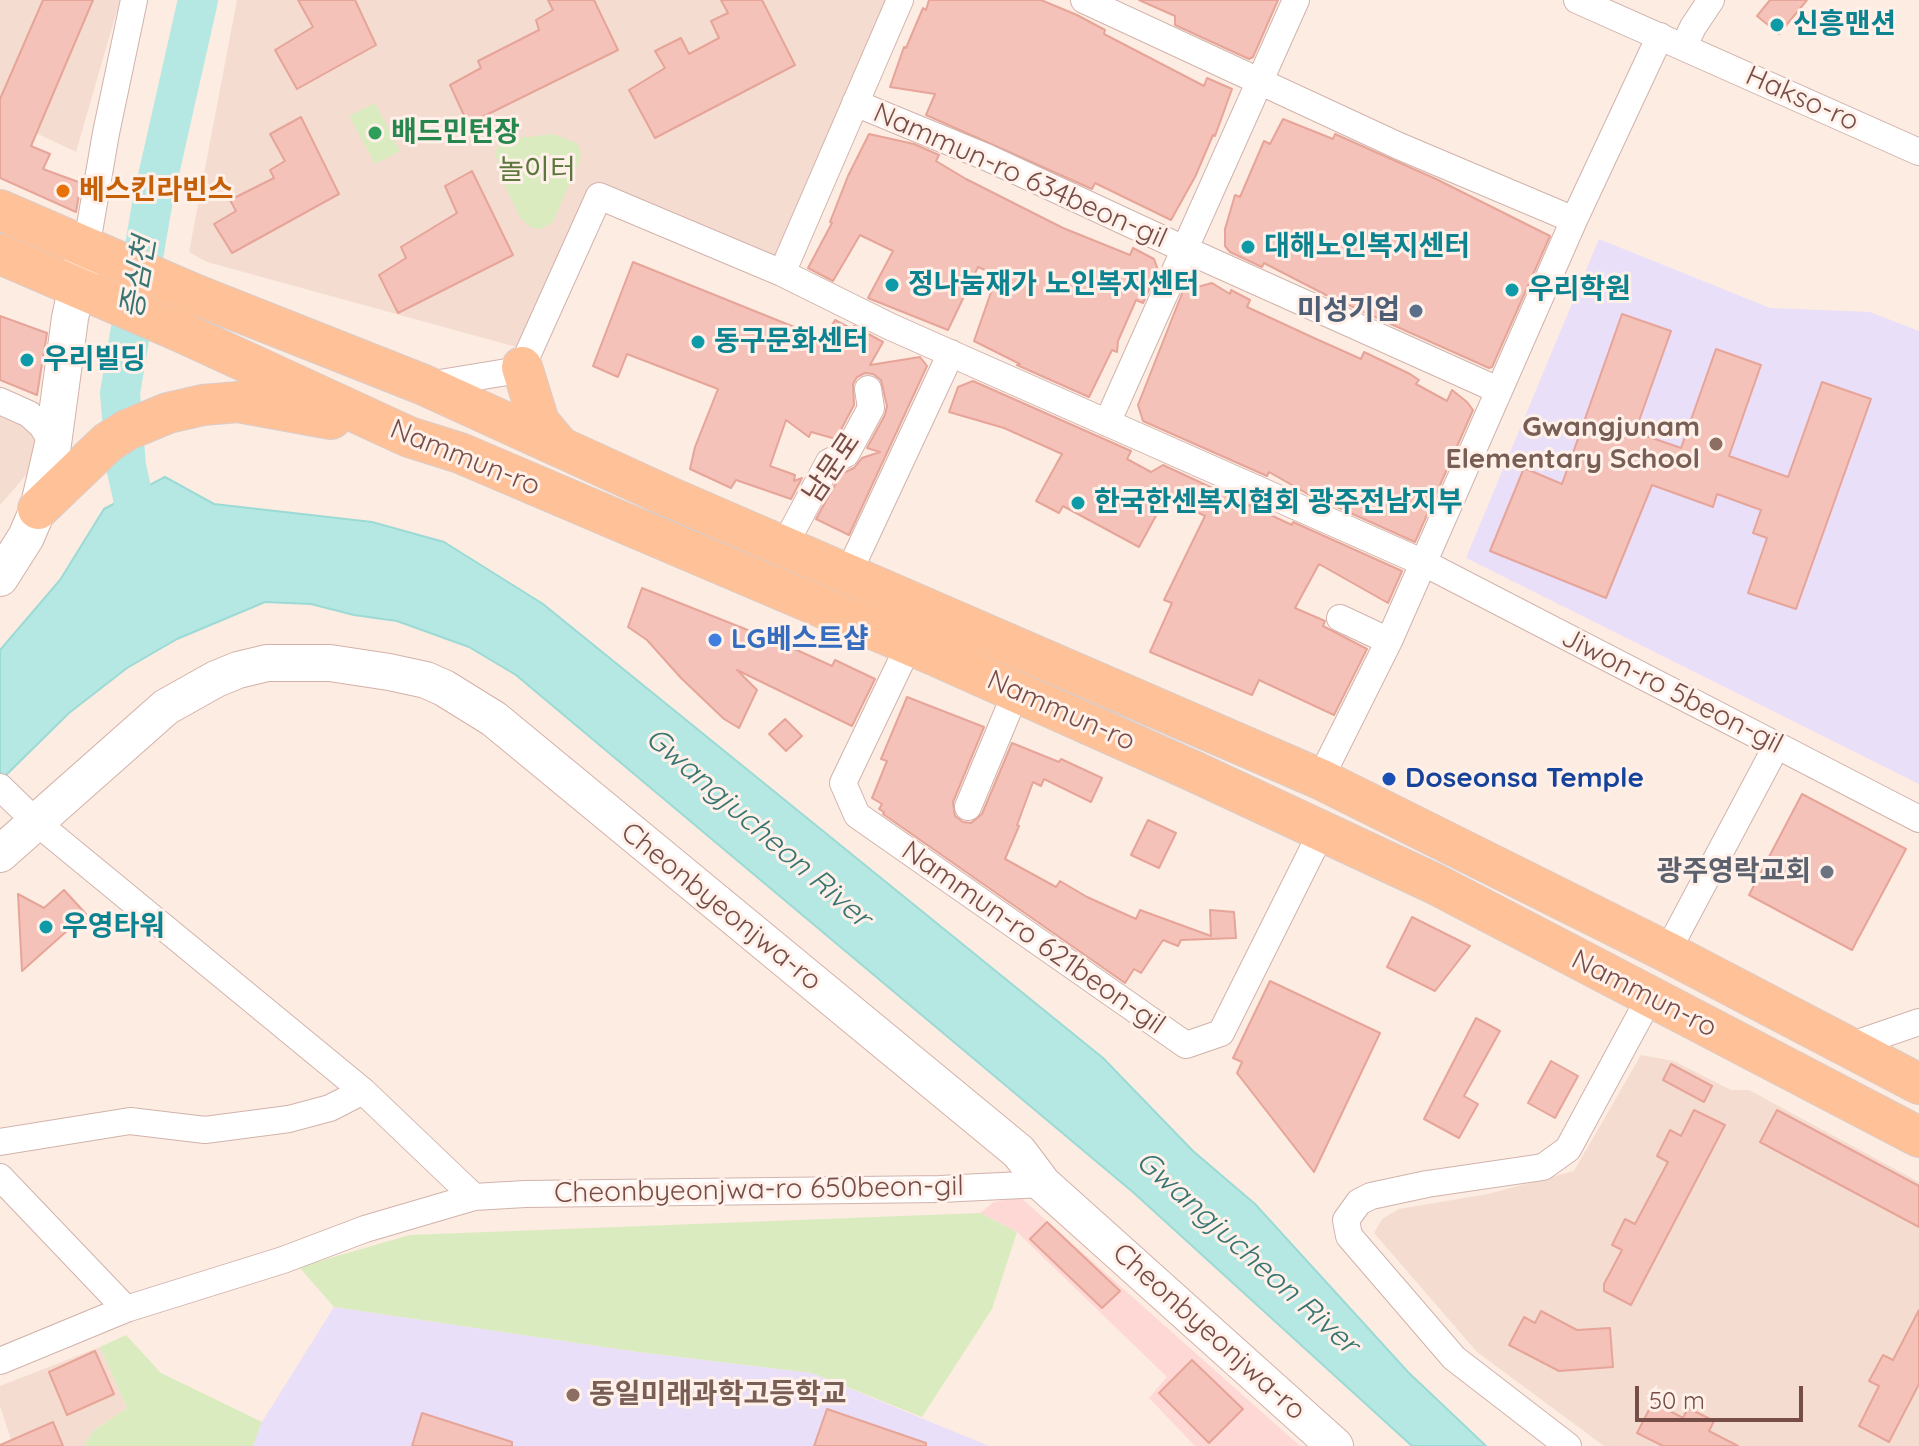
<!DOCTYPE html>
<meta charset="utf-8">
<style>
body{margin:0}
#map{position:relative;width:1919px;height:1446px;overflow:hidden;background:#fdece2;font-family:Quicksand,sans-serif}
canvas{display:block}
.scale{position:absolute;left:1635px;top:1386px;width:168px;height:36px;box-sizing:border-box;border:4px solid #764d47;border-top:0;padding-left:10px;font-size:24px;line-height:28px;white-space:nowrap;color:#764d47;-webkit-text-stroke:6px #fff1e9;paint-order:stroke}
</style>
<div id="map">
<canvas width="1919" height="1446"></canvas>
<div class="scale">50 m</div>
</div>
<script>
const context = document.querySelector('canvas').getContext('2d');
context.lineJoin = 'round';
function fillPath(path, color) { context.fillStyle = color; context.fill(path, 'evenodd'); }
const shape = rows => new Path2D(rows.map(r => 'M' + r).join(''));
function stroke(path, color, width, dash) { context.strokeStyle = color; context.lineWidth = width; context.lineCap = dash ? 'butt' : 'round'; context.setLineDash(dash || []); context.stroke(path); }
function write(font, color, halo, rows, align = 'center') {
  context.font = font + ' Quicksand,"Noto Sans KR",sans-serif'; context.lineWidth = 6; context.setLineDash([]); context.textBaseline = 'middle'; context.strokeStyle = halo; context.fillStyle = color; for (const [text, x, y, turn = 0] of rows) {
    context.save(); context.translate(x, y); context.rotate((+turn || 0) * Math.PI / 180); context.textAlign = isNaN(turn) ? turn : align; if (halo) context.strokeText(text, 0, 0); context.fillText(text, 0, 0); context.restore();
  }
}
fillPath(shape([
 [0,0,120,0,76,152,0,116],
 [237,0,900,0,782,273,599,196,531,351,207,262,189,252],
 [0,401,53,444,0,505],
 [1641,1055,1674,1061,1731,1090,1749,1090,1919,1182,1919,1446,1604,1446,1477,1352,1374,1233,1382,1219,1399,1209,1488,1194,1574,1171],
 [100,1347,127,1408,93,1431,84,1446,13,1446,0,1406,0,1386]
]), '#f5dcd0');
fillPath(shape([
 [1020,1197,1300,1446,1195,1446,1149,1398,1167,1377,1017,1232,980,1213,994,1202]
]), '#fed8d5');
fillPath(shape([
 [1599,239,1770,308,1870,312,1919,331,1919,784,1466,558],
 [334,1307,638,1352,812,1373,989,1446,253,1446,262,1422]
]), '#eadff9');
fillPath(shape([
 [375,103,400,151,375,164,349,116],
 [553,134,577,143,581,152,579,162,553,222,541,229,532,228,521,219,502,180,495,152,499,144,509,139],
 [980,1213,1017,1232,992,1309,922,1417,812,1373,638,1352,334,1307,299,1267,410,1235],
 [126,1335,161,1373,262,1422,253,1446,84,1446,93,1431,127,1408,100,1347]
]), '#dbebc0');
const water = shape([
 [165,477,214,504,372,522,444,542,543,604,1103,1058,1193,1151,1255,1204,1408,1372,1486,1446,1412,1446,1134,1193,516,675,469,647,397,621,354,615,311,604,265,602,177,639,127,668,69,713,0,781,0,650,60,580,104,509,165,477]
]);
fillPath(water, '#b6e8e3');
stroke(water, '#9bdad5', 2);
stroke(shape([
 [132,545,139,525,126,466,120,393,153,199,198,0]
]), '#b6e8e3', 40);
const building = shape([
 [43,0,93,0,31,146,50,154,43,169,81,183,76,212,0,178,0,99,43,0],
 [298,0,355,0,376,45,297,89,275,50,313,27,298,0],
 [548,0,594,0,618,50,468,124,450,85,481,68,478,61,539,30,536,20,553,10,548,0],
 [721,0,762,0,795,65,655,138,629,90,665,68,655,51,681,38,689,54,719,38,711,21,728,13,721,0],
 [929,0,1041,0,1077,15,1105,30,1104,34,1204,86,1207,78,1232,89,1215,136,1213,135,1195,177,1171,220,1095,183,1092,189,926,115,935,94,890,87,904,47,906,48,923,8,926,10,929,0],
 [1139,0,1278,0,1253,57,1249,59,1175,25,1175,16,1139,0],
 [1770,0,1807,0,1779,34,1757,16,1770,0],
 [301,117,339,194,232,253,214,224,236,211,230,200,274,178,270,170,285,161,270,134,301,117],
 [1283,119,1333,139,1335,134,1436,179,1550,236,1492,367,1489,368,1326,295,1264,263,1262,267,1230,252,1225,246,1225,229,1235,195,1240,197,1264,141,1270,144,1283,119],
 [869,134,914,144,939,155,936,161,966,179,1063,228,1130,255,1133,248,1154,259,1158,270,1143,303,1136,300,1118,341,1117,352,1112,350,1089,397,1017,365,1020,364,974,341,997,275,978,267,948,330,868,298,893,251,860,235,833,281,808,268,832,223,830,222,848,176,869,134],
 [472,171,513,255,398,313,379,275,406,258,401,247,457,213,445,186,472,171],
 [633,262,824,339,835,320,852,329,854,326,883,342,870,365,920,357,927,366,849,535,816,519,841,474,854,468,862,458,880,452,867,448,885,415,887,406,881,380,873,374,865,373,857,377,853,384,854,405,836,439,811,432,809,437,786,420,770,466,795,475,794,481,802,478,791,499,736,480,731,488,690,469,695,447,718,389,627,354,618,377,593,366,633,262],
 [1212,283,1230,294,1231,290,1250,300,1247,307,1314,338,1361,359,1364,352,1410,374,1419,380,1416,384,1447,401,1452,390,1467,402,1473,410,1415,542,1306,493,1269,472,1267,476,1143,421,1138,405,1183,291,1212,283],
 [1622,314,1671,331,1635,432,1681,448,1716,349,1761,365,1729,456,1788,477,1822,382,1871,399,1796,609,1748,593,1767,538,1753,533,1761,510,1717,494,1713,507,1652,485,1606,598,1490,551,1524,468,1562,484,1622,314],
 [0,316,47,333,37,395,0,380,0,316],
 [973,381,1131,451,1127,459,1151,472,1163,465,1292,525,1293,522,1402,571,1388,603,1319,564,1295,608,1325,621,1323,626,1367,649,1334,715,1259,680,1252,695,1150,652,1172,603,1164,600,1205,516,1169,498,1167,502,1164,501,1139,547,1063,506,1059,513,1036,501,1062,454,1004,428,949,412,958,387,973,381],
 [642,588,788,646,832,666,835,660,875,679,852,726,737,670,757,690,739,728,724,719,681,678,647,640,628,627,642,588],
 [907,697,984,727,953,802,955,816,963,822,971,823,982,814,1012,743,1059,762,1061,759,1102,778,1091,802,1044,779,1041,786,1033,782,1017,825,1019,826,1005,859,1056,887,1060,881,1087,897,1136,919,1140,910,1211,936,1210,910,1234,912,1236,938,1181,940,1178,946,1163,940,1141,973,1134,969,1125,983,883,814,884,812,879,809,882,804,872,798,887,761,881,759,907,697],
 [785,719,802,736,786,751,769,734,785,719],
 [1802,794,1906,849,1852,950,1749,895,1802,794],
 [1148,820,1176,833,1159,868,1131,855,1148,820],
 [64,890,86,914,22,971,18,894,44,908,64,890],
 [1412,917,1470,946,1435,991,1387,967,1412,917],
 [1270,981,1380,1033,1314,1172,1237,1073,1242,1062,1233,1058,1270,981],
 [1476,1018,1500,1031,1464,1096,1478,1104,1459,1138,1424,1119,1476,1018],
 [1551,1061,1578,1076,1555,1118,1528,1103,1551,1061],
 [1671,1064,1712,1086,1704,1102,1663,1080,1671,1064],
 [1694,1110,1725,1125,1631,1305,1604,1291,1604,1284,1622,1250,1612,1245,1625,1219,1635,1224,1668,1162,1657,1156,1670,1130,1681,1136,1694,1110],
 [1777,1110,1919,1186,1919,1227,1760,1142,1777,1110],
 [1047,1222,1120,1291,1102,1308,1030,1239,1047,1222],
 [1919,1310,1919,1384,1889,1442,1859,1426,1879,1386,1869,1381,1883,1355,1893,1360,1919,1310],
 [1541,1311,1577,1330,1610,1328,1613,1367,1559,1371,1509,1345,1524,1317,1535,1323,1541,1311],
 [95,1351,114,1394,67,1415,49,1372,95,1351],
 [1192,1360,1243,1409,1209,1443,1159,1393,1192,1360],
 [1653,1402,1683,1418,1688,1408,1714,1421,1709,1431,1738,1446,1663,1446,1637,1433,1653,1402],
 [827,1409,926,1443,926,1446,814,1446,827,1409],
 [422,1413,512,1442,512,1446,412,1446,422,1413],
 [53,1422,63,1446,0,1446,0,1445,53,1422]
]);
fillPath(building, '#f4c2b8');
stroke(building, '#e7a498', 2);
const minor = shape([
 [1084,0,1399,146,1574,220],
 [1577,0,1919,152],
 [1684,46,1693,27,1711,0],
 [855,103,986,157,1184,249,1498,390],
 [86,249,106,133,134,0],
 [782,273,900,0],
 [428,385,507,372,522,367,599,196,782,273,891,327,1424,563,1919,819],
 [0,401,29,414,42,426,53,444],
 [1107,423,1296,0],
 [784,546,829,462,846,454,871,408,868,389],
 [848,574,951,353],
 [1340,618,1389,641],
 [909,645,843,783,857,815,1186,1045,1221,1033,1322,831],
 [1320,779,1389,641,1574,220,1660,36],
 [0,787,36,822,363,1091,474,1197],
 [968,807,1016,692],
 [1667,952,1777,745],
 [1846,1047,1919,1022],
 [0,1142,130,1121,205,1130,289,1119,330,1108,363,1091],
 [0,1177,126,1309],
 [0,1361,126,1309,283,1260,365,1229,474,1197,525,1194,940,1189,1043,1184],
 [1568,1446,1454,1358,1349,1236,1346,1220,1359,1202,1371,1196,1427,1184,1543,1167,1568,1149,1650,997]
]);
const secondary = shape([
 [0,578,26,537,38,509,53,444,70,318,83,258],
 [0,854,166,707,216,679,238,670,267,663,330,663,389,672,426,680,444,688,494,719,1019,1152,1043,1184,1335,1446]
]);
const primary = shape([
 [0,210,194,294,424,385,667,496,1320,779,1667,952,1919,1084],
 [0,254,181,332,409,437,460,453,936,656,1193,771,1435,884,1919,1137],
 [522,367,539,422,559,446],
 [38,509,108,442,127,430,168,413,203,405,238,402,331,419]
]);
stroke(minor, '#d1b3ab', 28);
stroke(secondary, '#d4b1a8', 38);
stroke(primary, '#d9cdcb', 42);
stroke(minor, '#fff', 26);
stroke(secondary, '#fff', 36);
stroke(primary, '#ffc197', 40);
for (const [x, y, r, color] of [
 [1777,25,8,"#0f9aa8"],
 [375,133,8,"#2e9e5b"],
 [63,191,8,"#e8710a"],
 [1248,247,8,"#0f9aa8"],
 [892,285,8,"#0f9aa8"],
 [1512,290,8,"#0f9aa8"],
 [1416,311,8,"#5c6f8a"],
 [698,342,8,"#0f9aa8"],
 [27,360,8,"#0f9aa8"],
 [1716,444,8,"#8d6e63"],
 [1078,503,8,"#0f9aa8"],
 [715,640,8,"#3f7fe0"],
 [1389,779,8,"#1a4fb4"],
 [1827,872,8,"#6b7280"],
 [46,927,8,"#0f9aa8"],
 [573,1395,8,"#8d6e63"]
]) { const dot = new Path2D(); dot.arc(x, y, r, 0, 2 * Math.PI); context.fillStyle = color; context.fill(dot); stroke(dot, '#fff1e9', 3); }
write('bold 28px', '#0d838f', '#fff1e9', [
 ["신흥맨션",1793,25],
 ["대해노인복지센터",1264,247],
 ["정나눔재가 노인복지센터",908,285],
 ["우리학원",1528,290],
 ["동구문화센터",714,342],
 ["우리빌딩",43,360],
 ["한국한센복지협회 광주전남지부",1094,503],
 ["우영타워",62,927]
], 'left');
write('28px', '#764d47', '#fff1e9', [
 ["Hakso-ro",1802,99,24],
 ["Nammun-ro 634beon-gil",1020,176,24],
 ["Nammun-ro",465,458,22],
 ["남문로",832,468,-56],
 ["Jiwon-ro 5beon-gil",1672,691,27],
 ["Nammun-ro",1061,711,24],
 ["Cheonbyeonjwa-ro",721,907,39],
 ["Nammun-ro 621beon-gil",1033,938,35],
 ["Nammun-ro",1644,994,27],
 ["Cheonbyeonjwa-ro 650beon-gil",759,1190,-1],
 ["Cheonbyeonjwa-ro",1209,1332,42]
]);
write('bold 28px', '#27864d', '#fff1e9', [
 ["배드민턴장",391,133]
], 'left');
write('28px', '#5b773c', '#fff1e9', [
 ["놀이터",537,171]
]);
write('bold 28px', '#c56008', '#fff1e9', [
 ["베스킨라빈스",79,191]
], 'left');
write('bold 28px', '#4e5e75', '#fff1e9', [
 ["미성기업",1400,311]
], 'right');
write('bold 28px', '#785e54', '#fff1e9', [
 ["Gwangjunam",1700,428],
 ["Elementary School",1700,460],
 ["동일미래과학고등학교",589,1395,"left"]
], 'right');
write('bold 28px', '#366cbe', '#fff1e9', [
 ["LG베스트샵",731,640]
], 'left');
write('bold 28px', '#164399', '#fff1e9', [
 ["Doseonsa Temple",1405,779]
], 'left');
write('bold 28px', '#5b616d', '#fff1e9', [
 ["광주영락교회",1811,872]
], 'right');
write('italic 30px', '#387572', '#fff1e9', [
 ["증심천",139,278,-80],
 ["Gwangjucheon River",758,828,41],
 ["Gwangjucheon River",1247,1253,42]
]);
</script>
